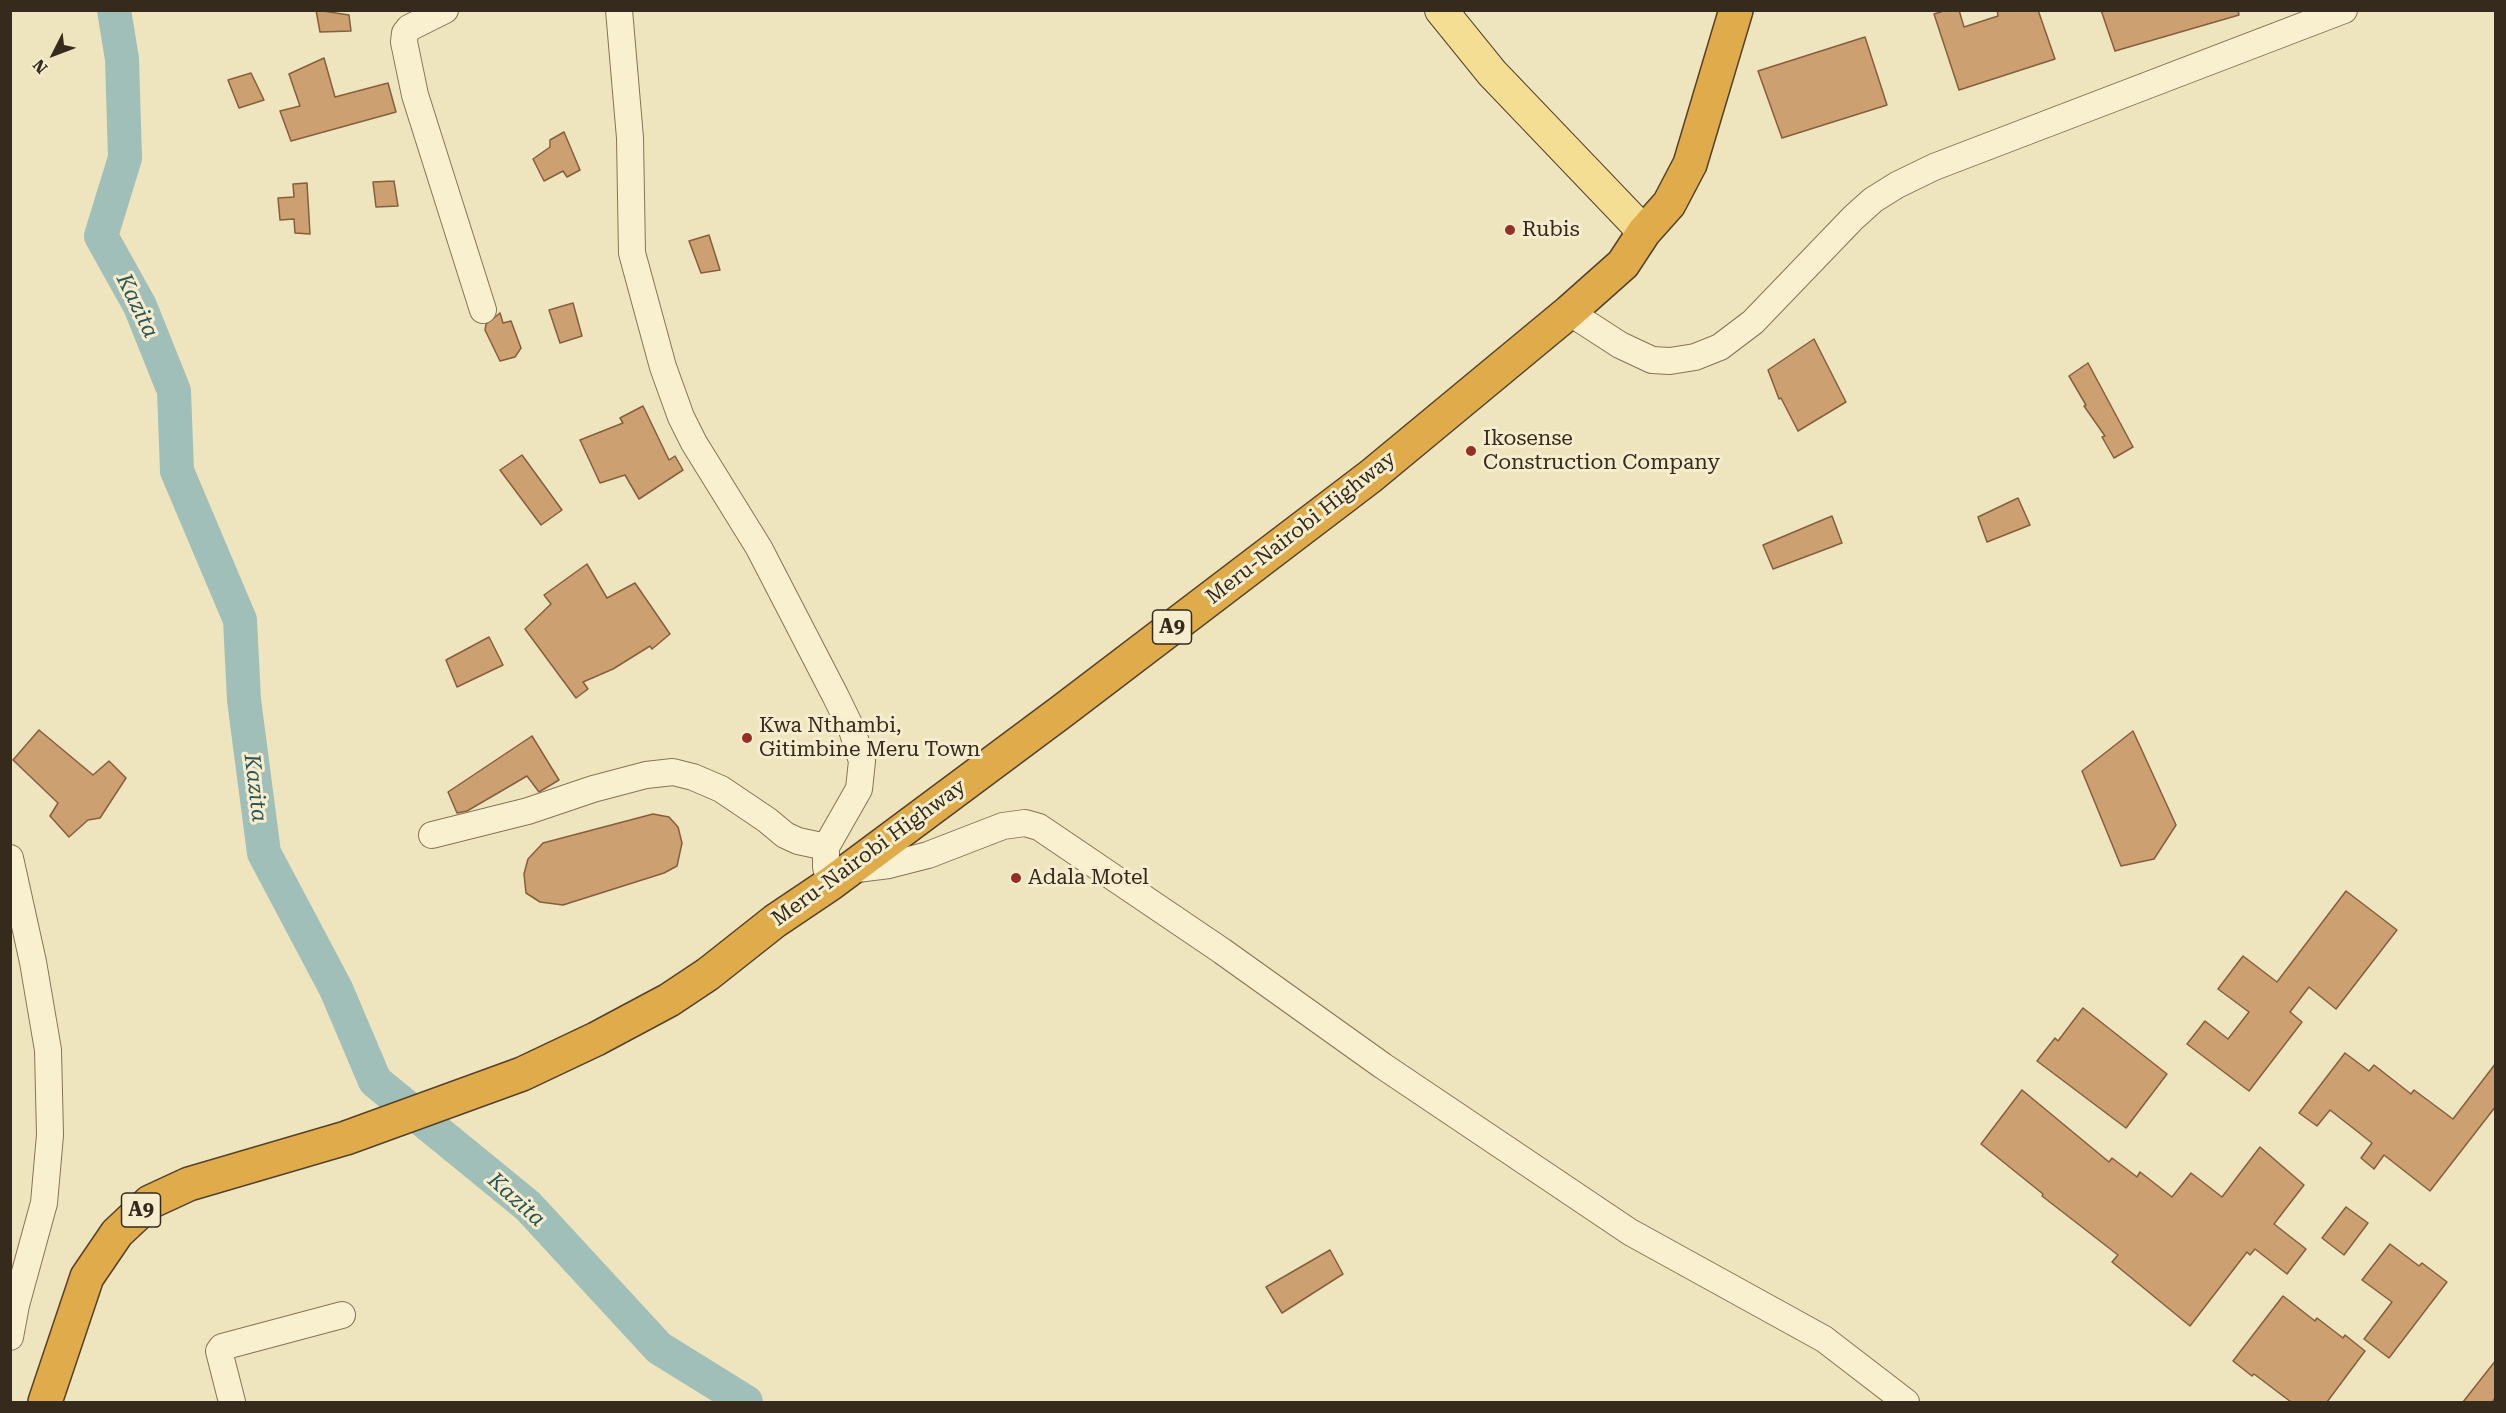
<!DOCTYPE html>
<style>
body{margin:0}
#map{position:relative;width:2506px;height:1413px;overflow:hidden;background:#eee4bd;font-family:"Roboto Serif",serif}
canvas{display:block}
.frame{position:absolute;inset:0;border:12px solid #352a1b;pointer-events:none}
.north{position:absolute;left:24px;top:24px;width:60px;height:60px;-webkit-text-stroke:4px #f5edcd;paint-order:stroke;rotate:228deg;font-size:16px;font-weight:700;line-height:24px;text-align:center;color:#352a1b}
.north::after{content:'';display:block;margin:auto;width:21px;height:27px;background:#352a1b;clip-path:polygon(50% 0,100% 100%,50% 72%,0 100%)}
</style>
<div id="map">
<canvas width="2506" height="1413"></canvas>
<div class="frame"></div>
<div class="north">N</div>
</div>
<script>
const context = document.querySelector('canvas').getContext('2d');
context.lineJoin = 'round';
const shape = rows => new Path2D(rows.map(r => 'M' + r).join(''));
function stroke(path, color, width, dash) { context.strokeStyle = color; context.lineWidth = width; context.lineCap = dash ? 'butt' : 'round'; context.setLineDash(dash || []); context.stroke(path); }
function fillPath(path, color) { context.fillStyle = color; context.fill(path, 'evenodd'); }
function write(font, color, halo, rows, align = 'center') {
  context.font = font + ' "Roboto Serif",serif'; context.lineWidth = 6; context.setLineDash([]); context.textBaseline = 'middle'; context.strokeStyle = halo; context.fillStyle = color; for (const [text, x, y, turn = 0] of rows) {
    context.save(); context.translate(x, y); context.rotate((+turn || 0) * Math.PI / 180); context.textAlign = isNaN(turn) ? turn : align; if (halo) context.strokeText(text, 0, 0); context.fillText(text, 0, 0); context.restore();
  }
}
stroke(shape([
 [114,10,122,59,125,158,101,236,140,306,174,391,177,471,240,620,244,700,264,853,336,989,375,1081,528,1206,659,1348,746,1402]
]), '#a1bfb9', 34);
const building = shape([
 [316,10,349,15,351,31,320,32,316,10],
 [1947,10,1959,10,1964,27,1998,16,1997,10,2038,10,2055,59,1959,90,1934,14,1947,10],
 [2101,10,2238,10,2239,15,2115,51,2101,10],
 [1865,37,1887,105,1782,138,1758,71,1865,37],
 [324,58,335,97,388,83,396,112,291,141,280,111,300,106,289,74,324,58],
 [251,73,264,100,239,108,228,80,251,73],
 [564,132,580,170,567,177,563,171,544,181,533,159,550,147,550,140,564,132],
 [394,181,398,206,376,207,373,182,394,181],
 [307,183,310,234,295,233,294,219,280,220,278,198,294,197,293,184,307,183],
 [709,235,720,270,701,273,689,241,709,235],
 [573,303,582,336,560,343,549,310,573,303],
 [500,313,503,323,511,321,521,348,515,357,500,361,485,330,486,324,500,313],
 [1814,339,1846,402,1798,431,1781,398,1779,399,1768,370,1814,339],
 [2088,363,2133,447,2114,458,2102,437,2105,436,2084,406,2086,405,2069,376,2088,363],
 [643,406,669,460,675,456,683,470,639,499,625,475,600,483,580,440,623,423,620,418,643,406],
 [522,455,562,510,541,525,500,470,522,455],
 [2018,498,2030,525,1987,542,1978,517,2018,498],
 [1832,516,1842,543,1773,569,1763,545,1832,516],
 [587,564,607,598,635,583,670,634,652,649,650,646,613,669,583,682,588,689,576,698,525,629,551,604,544,595,587,564],
 [489,637,503,665,457,687,446,660,489,637],
 [39,730,93,775,109,761,126,778,100,818,88,820,69,837,50,816,58,803,13,760,39,730],
 [2133,731,2176,825,2154,859,2121,866,2082,771,2133,731],
 [532,736,559,780,539,792,527,776,467,811,457,813,448,792,532,736],
 [653,814,669,817,678,827,682,843,677,866,664,873,563,905,540,902,526,893,524,874,528,859,543,843,653,814],
 [2346,891,2397,930,2336,1009,2309,987,2290,1012,2302,1022,2249,1091,2187,1044,2205,1021,2228,1039,2249,1012,2218,989,2243,956,2277,982,2346,891],
 [2083,1008,2167,1074,2126,1128,2037,1061,2055,1038,2058,1041,2083,1008],
 [2345,1053,2369,1071,2374,1065,2411,1094,2414,1090,2453,1119,2496,1063,2496,1106,2430,1191,2384,1155,2374,1169,2361,1158,2372,1143,2330,1110,2317,1126,2299,1113,2345,1053],
 [2022,1090,2109,1162,2112,1158,2137,1177,2140,1172,2172,1197,2191,1173,2222,1197,2260,1147,2304,1185,2274,1224,2306,1249,2287,1274,2255,1249,2250,1255,2247,1252,2190,1326,2112,1262,2118,1255,2042,1196,2043,1194,1981,1144,2022,1090],
 [2346,1207,2368,1223,2344,1255,2322,1238,2346,1207],
 [2390,1244,2419,1266,2422,1263,2447,1282,2389,1358,2364,1339,2392,1302,2362,1280,2390,1244],
 [1330,1250,1343,1274,1282,1313,1266,1287,1330,1250],
 [2283,1296,2315,1321,2317,1318,2343,1338,2345,1335,2365,1351,2327,1402,2291,1402,2254,1374,2252,1376,2233,1361,2283,1296],
 [2496,1360,2496,1397,2492,1402,2463,1402,2496,1360]
]);
fillPath(building, '#cda072');
stroke(building, '#855f3c', 1.5);
const minor = shape([
 [445,10,409,28,405,33,404,42,415,95,483,310],
 [619,10,630,138,632,253,663,367,681,417,694,443,759,548,836,697,852,730,862,761,859,789,826,847,826,867,830,884],
 [1569,312,1620,345,1652,360,1670,361,1695,357,1720,347,1753,322,1853,218,1873,200,1897,185,1934,167,2344,10],
 [432,835,528,811,593,789,646,775,673,772,693,777,721,789,767,820,785,835,798,841,826,847],
 [10,858,33,962,48,1050,50,1135,44,1203,16,1305],
 [849,870,889,865,928,855,1003,826,1025,823,1039,827,1222,951,1383,1066,1630,1232,1824,1339,1906,1402],
 [10,1298,16,1305,10,1337],
 [232,1402,219,1351,222,1347,342,1315]
]);
const major = shape([
 [1441,10,1492,73,1644,232]
]);
const highway = shape([
 [45,1402,87,1277,117,1233,150,1202,189,1184,346,1138,522,1074,596,1039,669,1000,708,974,775,921,830,884,1061,712,1371,476,1569,312,1623,264,1644,232,1669,204,1690,164,1736,10]
]);
stroke(minor, '#867456', 28);
stroke(major, '#53412b', 34);
stroke(highway, '#53412b', 36);
stroke(minor, '#f9f0d0', 26);
stroke(major, '#f3de93', 32);
stroke(highway, '#e0ac4b', 33);
for (const [x, y, r, color] of [
 [1510,230,6,"#952f26"],
 [1471,451,6,"#952f26"],
 [747,738,6,"#952f26"],
 [1016,878,6,"#952f26"]
]) { const dot = new Path2D(); dot.arc(x, y, r, 0, 2 * Math.PI); context.fillStyle = color; context.fill(dot); stroke(dot, '#f5edcd', 2); }
for (const [x, y, w] of [
 [1172,627,39],
 [141,1210,39]
]) { const box = new Path2D(); box.roundRect(x - w / 2, y - 17, w, 34, 4.5); context.fillStyle = '#f5edcd'; context.fill(box); stroke(box, '#352a1b', 1.5); }
write('bold 20px', '#352a1b', null, [
 ["A9",1172,627],
 ["A9",141,1210]
]);
write('21px', '#352a1b', '#f5edcd', [
 ["Rubis",1522,230],
 ["Ikosense",1483,439],
 ["Construction Company",1483,463],
 ["Kwa Nthambi,",759,726],
 ["Gitimbine Meru Town",759,750],
 ["Adala Motel",1028,878]
], 'left');
write('21px', '#352a1b', '#f5edcd', [
 ["Meru-Nairobi Highway",1301,528,-38],
 ["Meru-Nairobi Highway",869,853,-36]
]);
write('italic 22px', '#2a5455', '#f5edcd', [
 ["Kazita",137,306,64],
 ["Kazita",255,788,83],
 ["Kazita",516,1200,42]
]);
</script>
